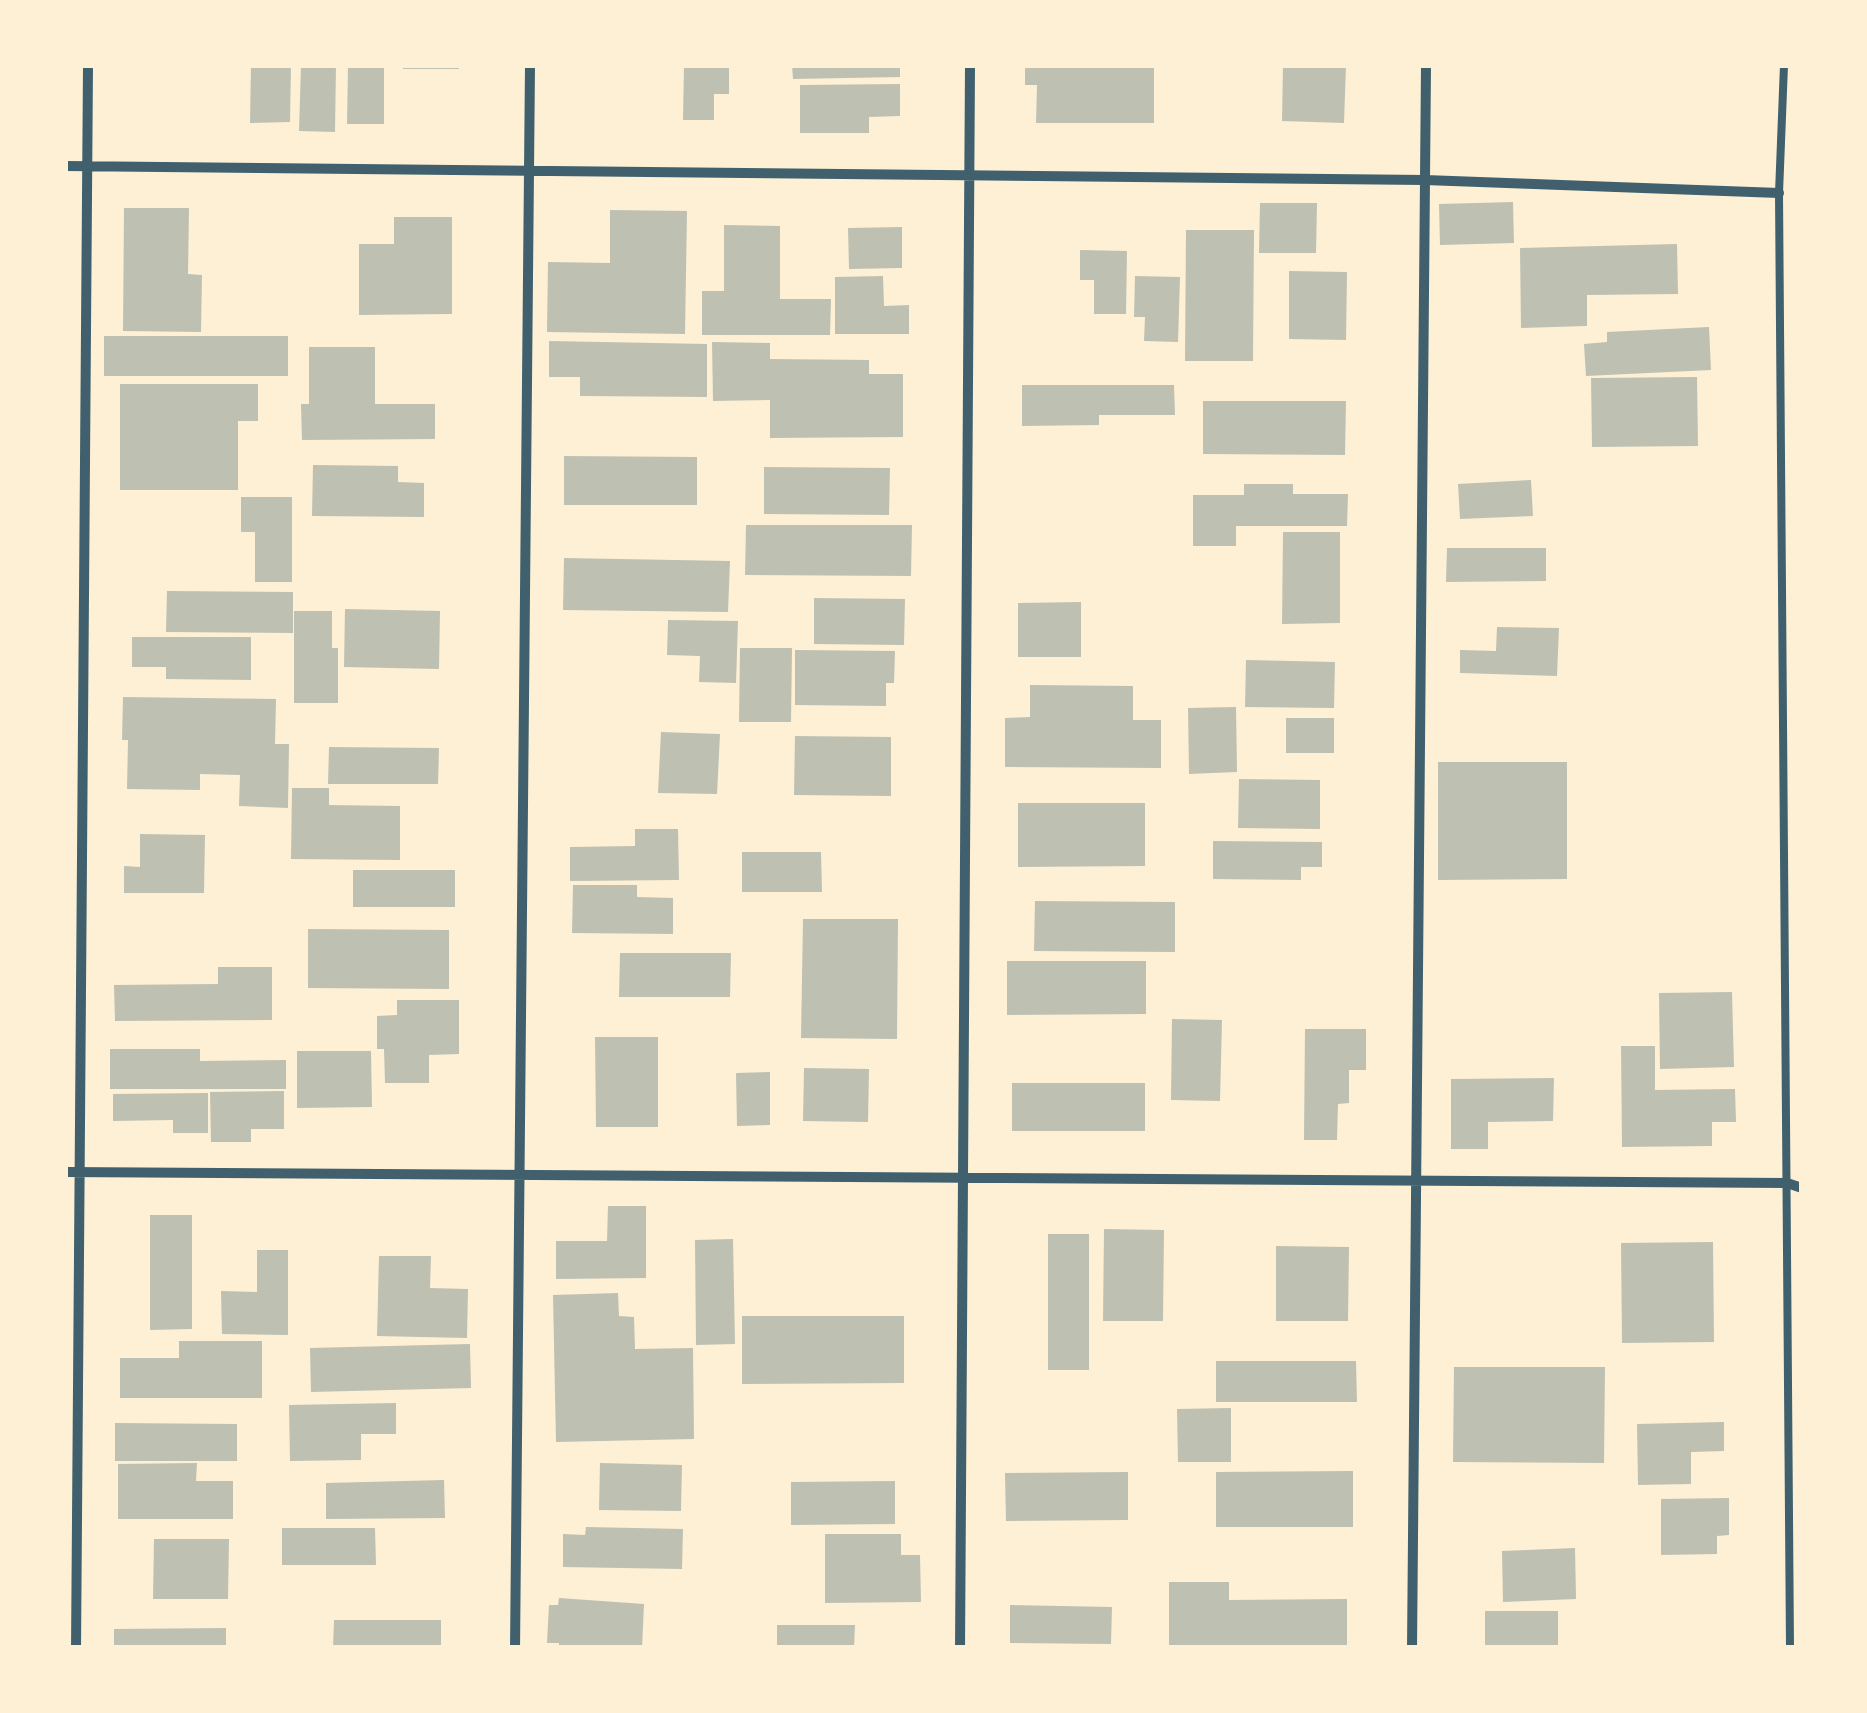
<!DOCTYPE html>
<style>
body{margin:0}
#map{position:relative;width:1867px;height:1713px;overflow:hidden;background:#fdf0d5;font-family:"PT Sans",sans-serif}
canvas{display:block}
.frame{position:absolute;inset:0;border:68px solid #fdf0d5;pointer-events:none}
</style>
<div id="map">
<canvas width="1867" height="1713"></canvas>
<div class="frame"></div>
</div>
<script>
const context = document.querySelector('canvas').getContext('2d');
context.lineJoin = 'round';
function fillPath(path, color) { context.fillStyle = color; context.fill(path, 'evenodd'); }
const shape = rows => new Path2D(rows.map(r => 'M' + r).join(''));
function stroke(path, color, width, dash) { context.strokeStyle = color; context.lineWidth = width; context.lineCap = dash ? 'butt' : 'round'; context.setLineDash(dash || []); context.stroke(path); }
fillPath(shape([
 [251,65,291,65,290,122,250,123],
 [301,65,336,65,335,132,299,131],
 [348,65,384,65,384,124,347,124],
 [403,65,459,65,459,69,403,69],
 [684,65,729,65,729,94,714,94,714,120,683,120],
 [792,65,900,65,900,77,793,79],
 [1025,65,1154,65,1154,123,1036,123,1037,85,1025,85],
 [1283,65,1346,65,1344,123,1282,121],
 [900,84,900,116,869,117,869,133,800,133,800,85],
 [1513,202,1514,243,1440,245,1439,204],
 [1260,203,1317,203,1316,253,1259,253],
 [124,208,189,208,188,274,202,275,201,332,123,331],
 [610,210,687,211,685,334,547,332,548,262,610,263],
 [394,217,452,217,452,314,359,315,359,244,394,244],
 [724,225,780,226,780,299,831,299,830,335,702,335,702,291,724,291],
 [902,227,902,268,849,269,848,228],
 [1186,230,1254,230,1253,361,1185,361],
 [1677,244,1678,294,1587,295,1587,326,1521,328,1520,248],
 [1080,250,1127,251,1126,314,1094,314,1094,280,1080,280],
 [1289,271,1347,272,1346,340,1289,339],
 [883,276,884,306,909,305,909,334,835,334,835,277],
 [1135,276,1180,277,1178,342,1144,341,1145,317,1134,317],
 [1709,327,1711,370,1586,376,1584,344,1607,342,1607,332],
 [104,336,288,336,288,376,104,376],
 [549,341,707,344,707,397,580,396,580,377,549,377],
 [712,342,770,343,770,359,869,360,869,374,903,374,903,437,770,438,770,400,713,401],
 [309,347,375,347,375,404,435,404,435,439,302,440,301,404,309,404],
 [1697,377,1698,446,1592,447,1591,378],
 [120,384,258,384,258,421,238,421,238,490,120,490],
 [1022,385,1174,385,1175,415,1099,415,1099,425,1022,426],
 [1203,401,1346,401,1345,455,1203,454],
 [564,456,697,457,697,505,564,505],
 [313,465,398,466,398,482,424,483,424,517,312,516],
 [764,467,890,468,889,515,764,514],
 [1531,480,1533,516,1460,519,1458,484],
 [1244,484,1293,484,1293,494,1348,494,1347,526,1236,526,1236,546,1193,546,1193,495,1244,495],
 [241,497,292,497,292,582,255,582,255,532,241,532],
 [746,525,912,525,911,576,745,575],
 [1283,532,1340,532,1340,623,1282,624],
 [1447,548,1546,548,1546,581,1446,582],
 [564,558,730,561,728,612,563,610],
 [167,591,293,592,293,633,166,632],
 [814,598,905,599,904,645,814,644],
 [1081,602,1081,657,1018,657,1018,603],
 [345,609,440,611,439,669,344,667],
 [294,611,332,611,332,648,338,648,338,703,294,703],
 [668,620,738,621,736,683,699,682,700,656,667,655],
 [1497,627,1559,628,1557,676,1460,673,1460,650,1496,651],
 [132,637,251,637,251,680,166,679,166,667,132,667],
 [740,648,792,648,791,722,739,722],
 [795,650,895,651,894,683,886,683,886,706,795,705],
 [1246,660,1335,662,1334,708,1245,707],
 [1030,685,1133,686,1133,720,1161,720,1161,768,1005,767,1005,718,1030,717],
 [123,697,276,699,275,744,289,744,288,808,239,806,240,775,200,774,200,790,127,789,128,740,122,740],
 [1236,707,1237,772,1189,774,1188,708],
 [1286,718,1334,718,1334,753,1286,753],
 [661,732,720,734,717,794,658,793],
 [795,736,891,737,891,796,794,795],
 [329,747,439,748,438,784,328,784],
 [1438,762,1567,762,1567,879,1438,880],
 [1239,779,1320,780,1320,829,1238,828],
 [292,788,329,788,329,805,400,806,400,860,291,859],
 [1018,803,1145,803,1145,866,1018,867],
 [635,829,678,829,679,880,570,881,570,847,635,846],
 [140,834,205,835,204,893,124,893,124,866,140,867],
 [1213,841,1322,842,1322,867,1301,867,1301,880,1213,879],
 [742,852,821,852,822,892,742,892],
 [353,870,455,870,455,907,353,907],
 [573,885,637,885,637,897,673,898,673,934,572,933],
 [1035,901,1175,902,1175,952,1034,951],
 [803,919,898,919,897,1039,801,1038],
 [308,929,449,930,449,989,308,988],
 [620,953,731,953,730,997,619,997],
 [1007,961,1146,961,1146,1014,1007,1015],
 [218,967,272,967,272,1020,115,1021,114,985,218,984],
 [1732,992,1734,1067,1660,1069,1659,993],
 [397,1000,459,1000,459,1054,429,1055,429,1083,385,1083,384,1049,377,1049,377,1016,397,1015],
 [1172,1019,1222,1020,1220,1101,1171,1100],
 [1305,1029,1366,1029,1366,1070,1349,1070,1349,1103,1338,1104,1337,1140,1304,1140],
 [595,1037,658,1037,658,1127,596,1127],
 [1621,1046,1655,1046,1655,1090,1735,1089,1736,1122,1712,1122,1712,1146,1622,1147],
 [110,1049,200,1049,200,1061,286,1060,286,1089,110,1089],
 [297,1051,371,1051,372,1107,297,1108],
 [804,1068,869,1069,868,1122,803,1121],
 [770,1072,770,1125,737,1126,736,1073],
 [1554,1078,1553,1121,1488,1122,1488,1149,1451,1149,1451,1079],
 [1012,1083,1145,1083,1145,1131,1012,1131],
 [284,1091,284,1129,251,1129,251,1142,211,1142,210,1092],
 [208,1093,208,1133,173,1133,173,1120,113,1121,113,1094],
 [608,1206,646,1206,646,1278,556,1279,556,1241,607,1241],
 [150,1215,192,1215,192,1329,150,1330],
 [1104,1229,1164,1230,1163,1321,1103,1321],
 [1048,1234,1089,1234,1089,1370,1048,1370],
 [733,1239,735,1344,696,1345,695,1240],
 [1713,1242,1714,1342,1622,1343,1621,1243],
 [1276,1246,1349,1247,1348,1321,1276,1321],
 [257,1250,288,1250,288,1335,222,1334,221,1291,257,1292],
 [379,1256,431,1256,430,1288,468,1289,467,1338,377,1336],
 [618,1293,619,1316,634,1317,635,1349,693,1348,694,1439,556,1442,553,1295],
 [742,1316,904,1316,904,1383,742,1384],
 [179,1341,262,1341,262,1398,120,1398,120,1358,179,1358],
 [470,1344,471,1388,311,1392,310,1348],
 [1216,1361,1356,1361,1357,1402,1216,1402],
 [1454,1367,1605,1367,1604,1463,1453,1462],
 [396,1403,396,1434,361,1434,361,1460,290,1461,289,1405],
 [1231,1408,1231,1462,1178,1462,1177,1409],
 [1724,1422,1724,1451,1691,1452,1691,1484,1638,1485,1637,1424],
 [115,1423,237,1424,237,1461,115,1461],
 [197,1463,196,1481,233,1481,233,1519,118,1519,118,1464],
 [600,1463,682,1465,681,1511,599,1510],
 [1353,1471,1353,1527,1216,1527,1216,1472],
 [1128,1472,1128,1520,1006,1521,1005,1473],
 [444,1480,445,1518,326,1519,326,1483],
 [895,1481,895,1524,791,1525,791,1482],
 [1729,1498,1729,1535,1717,1536,1717,1554,1661,1555,1661,1499],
 [586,1527,683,1529,682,1569,563,1567,563,1534,585,1535],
 [282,1528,375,1528,376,1565,282,1565],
 [825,1534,901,1534,901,1555,920,1555,921,1602,825,1603],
 [154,1539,229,1539,228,1599,153,1599],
 [1575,1548,1576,1599,1503,1602,1502,1551],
 [1169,1582,1229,1582,1229,1600,1347,1599,1347,1648,1169,1648],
 [559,1598,644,1604,642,1648,559,1648,559,1643,547,1643,549,1605,558,1605],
 [1010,1605,1112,1607,1111,1644,1010,1643],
 [1485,1611,1558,1611,1558,1648,1485,1648],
 [334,1620,441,1620,441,1648,333,1648],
 [777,1625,855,1625,854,1648,777,1648],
 [226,1628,226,1648,114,1648,114,1629]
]), '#bec0b2');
stroke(shape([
 [1784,65,1779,193,1790,1648]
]), '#3f606c', 8);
stroke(shape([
 [65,166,1425,180,1779,193],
 [65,1172,1787,1183,1802,1188],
 [76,1648,88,65],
 [515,1648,530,65],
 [960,1648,970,65],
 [1412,1648,1426,65]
]), '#3f606c', 10);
</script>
